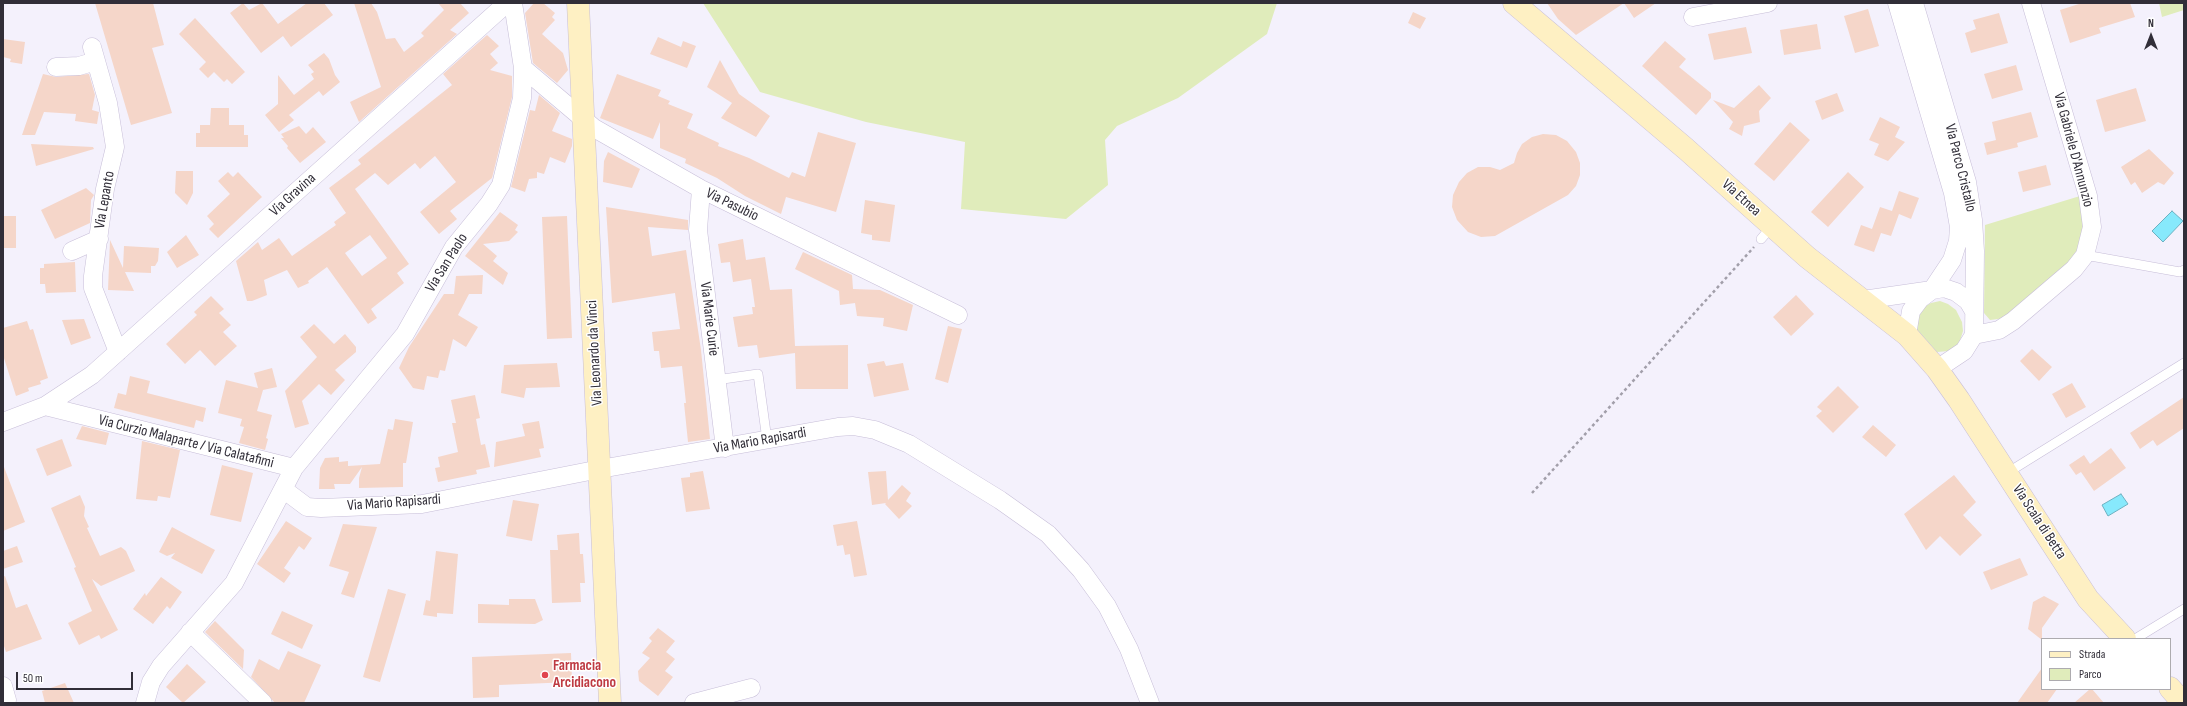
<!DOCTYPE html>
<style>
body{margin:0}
#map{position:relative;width:2187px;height:706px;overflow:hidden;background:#f4f1fc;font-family:"Sofia Sans Condensed",sans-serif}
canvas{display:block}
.frame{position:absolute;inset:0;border:4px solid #312e38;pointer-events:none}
.legend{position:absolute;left:2041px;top:638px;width:130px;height:52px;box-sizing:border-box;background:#fff;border:1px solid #adabaf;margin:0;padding:5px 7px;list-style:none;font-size:12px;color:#312e38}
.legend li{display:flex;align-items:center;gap:8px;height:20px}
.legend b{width:20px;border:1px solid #adabaf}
.north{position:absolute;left:2131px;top:16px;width:40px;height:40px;-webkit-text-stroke:3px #fff;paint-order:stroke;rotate:0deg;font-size:11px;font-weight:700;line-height:16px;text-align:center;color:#312e38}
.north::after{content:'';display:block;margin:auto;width:14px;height:18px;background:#312e38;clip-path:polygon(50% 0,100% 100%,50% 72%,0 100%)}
.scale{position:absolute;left:16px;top:672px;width:117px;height:18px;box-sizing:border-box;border:2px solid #312e38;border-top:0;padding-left:5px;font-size:12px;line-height:14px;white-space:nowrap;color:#312e38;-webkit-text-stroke:3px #fff;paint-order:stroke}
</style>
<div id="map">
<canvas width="2187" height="706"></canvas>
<div class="frame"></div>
<ul class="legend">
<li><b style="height:5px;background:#fef0c3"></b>Strada</li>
<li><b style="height:11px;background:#e0ecbb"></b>Parco</li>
</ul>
<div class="north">N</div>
<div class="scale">50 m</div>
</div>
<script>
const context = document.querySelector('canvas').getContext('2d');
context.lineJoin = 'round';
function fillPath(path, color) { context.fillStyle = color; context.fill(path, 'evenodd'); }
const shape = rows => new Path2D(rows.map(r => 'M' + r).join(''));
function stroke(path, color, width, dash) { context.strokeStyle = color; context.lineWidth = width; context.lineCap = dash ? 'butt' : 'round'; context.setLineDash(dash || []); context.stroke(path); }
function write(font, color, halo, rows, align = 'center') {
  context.font = font + ' "Sofia Sans Condensed",sans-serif'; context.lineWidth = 3; context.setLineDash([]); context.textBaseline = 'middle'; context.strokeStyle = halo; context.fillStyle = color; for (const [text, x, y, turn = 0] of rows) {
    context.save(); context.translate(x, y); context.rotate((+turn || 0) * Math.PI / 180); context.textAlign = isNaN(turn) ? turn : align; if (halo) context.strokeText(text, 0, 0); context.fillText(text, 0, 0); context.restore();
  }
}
fillPath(shape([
 [703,3,1277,3,1267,34,1178,98,1117,126,1105,140,1108,185,1066,219,961,209,965,142,866,122,760,92],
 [2159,3,2184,3,2184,10,2162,17],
 [2080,196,2085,232,2081,252,2006,318,1990,320,1984,313,1985,225],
 [1940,301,1948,304,1956,310,1962,322,1963,331,1958,347,1949,351,1937,352,1915,328,1918,315,1922,308,1931,303]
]), '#e0ecbb');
const water = shape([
 [2172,211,2183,221,2163,242,2152,231,2172,211],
 [2121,494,2128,504,2108,516,2102,505,2121,494]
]);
fillPath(water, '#87e9fc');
stroke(water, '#6db1c1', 1);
fillPath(shape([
 [95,3,153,3,164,45,152,48,172,113,131,125],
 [243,3,249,10,262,3,278,24,307,3,324,3,333,15,291,47,283,36,261,53,230,13],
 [354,3,371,3,377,12,386,39,395,38,404,52,424,36,421,33,444,10,438,3,460,3,469,13,450,30,457,34,359,122,350,102,381,87],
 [534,3,543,3,555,13,552,17,555,20,542,34,563,53,568,70,557,83,533,63,525,13],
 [1547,3,1656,3,1634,18,1624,3,1576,35,1558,19],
 [2082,3,2130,3,2135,17,2099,28,2101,33,2070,43,2060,10],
 [1868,9,1879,46,1855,53,1844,16],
 [1413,12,1426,18,1420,29,1408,23],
 [1999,13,2008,43,1971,53,1965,33,1976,29,1973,20],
 [195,18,245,72,232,84,227,79,224,82,214,72,208,78,199,69,206,62,179,34],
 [1817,24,1821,49,1784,55,1780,30],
 [1746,27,1752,53,1714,60,1708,34],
 [487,35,499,46,490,54,498,63,490,70,512,76,512,97,492,178,450,211,457,219,439,234,420,212,456,182,435,156,420,169,415,163,388,185,375,173,355,189,409,264,397,273,404,283,371,309,377,318,368,324,327,267,308,281,309,283,298,288,287,270,264,280,267,295,252,301,247,301,236,261,258,242,262,250,279,238,292,256,336,225,334,222,346,213,329,188,361,164,358,160,452,85,443,74],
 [370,235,387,258,362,276,345,253],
 [658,37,681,47,683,41,696,46,687,68,650,54],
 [3,39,25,42,22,64,10,62,11,59,3,57],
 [1665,41,1686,59,1679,67,1711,93,1711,98,1696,115,1642,66],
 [324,53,329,59,335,75,340,82,323,96,319,91,289,115,294,120,279,132,265,115,278,104,278,75,294,95,314,79,311,74,314,72,308,65],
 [720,60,739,94,770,116,756,137,721,118,732,103,707,87],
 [2016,65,2023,90,1992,99,1984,74],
 [43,74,56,77,89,74,95,95,92,110,99,112,97,124,75,121,76,114,44,112,35,135,22,135],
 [617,74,661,90,658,96,670,101,668,104,693,114,687,128,719,143,718,146,749,158,789,178,792,172,805,177,818,132,856,143,836,212,786,197,781,214,745,196,717,178,685,163,686,159,660,148,660,122,653,139,600,118],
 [1759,85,1771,98,1759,111,1760,122,1744,126,1742,136,1729,129,1733,122,1713,100,1734,108],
 [2136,88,2146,121,2105,132,2096,100],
 [1837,93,1844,111,1822,120,1815,101],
 [539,95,560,113,552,131,572,139,572,146,565,163,550,157,544,174,537,172,537,178,529,179,525,192,511,187,530,110,535,111],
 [211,108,229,108,229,125,244,125,244,135,248,135,248,147,196,147,196,133,200,133,200,125,210,125],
 [2031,112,2038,137,2017,143,2018,147,1987,155,1984,143,1996,140,1992,122],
 [1880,117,1900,127,1895,137,1905,142,1888,161,1874,155,1879,144,1869,140],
 [1790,122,1810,140,1774,181,1754,164],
 [299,126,306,134,313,127,326,142,300,163,287,148,288,146,281,138,284,138,281,134],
 [1543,134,1556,135,1567,141,1576,152,1580,163,1580,175,1576,186,1568,195,1495,236,1481,237,1468,232,1457,220,1452,207,1453,195,1459,182,1467,173,1478,167,1490,167,1500,170,1514,163,1517,153,1522,144,1532,137],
 [31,144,93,147,94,149,36,166],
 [2149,149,2174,173,2164,185,2158,182,2142,193,2135,182,2131,185,2121,167],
 [608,152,640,169,632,188,603,182,604,161],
 [2046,165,2051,185,2023,192,2018,172],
 [176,171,193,171,193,193,187,205,175,193],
 [228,172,233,177,238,172,262,197,218,238,209,229,214,224,207,216,230,194,218,181],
 [1848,172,1864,187,1828,227,1811,212],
 [86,188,94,195,91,200,90,223,55,239,41,210],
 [1899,191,1919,198,1911,219,1899,214,1891,236,1881,233,1874,252,1854,245,1861,225,1872,229,1880,207,1892,211],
 [865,200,895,205,890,242,872,240,872,235,861,233],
 [606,207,688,220,688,230,648,227,652,256,686,250,701,350,710,439,688,442,684,403,686,403,682,366,661,368,659,351,654,351,652,332,680,329,675,293,612,303],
 [500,212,518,225,515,230,518,232,509,241,483,244,497,256,493,261,508,273,503,285,465,256],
 [3,216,16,216,16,248,3,248],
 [567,216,572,338,547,339,542,217],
 [186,235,199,255,177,268,167,252],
 [743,239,746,260,765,257,770,290,792,289,795,346,848,345,848,389,796,389,795,353,759,358,757,345,738,347,733,317,753,314,752,307,755,307,751,279,733,282,730,262,721,263,718,244],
 [110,240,123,268,124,246,159,248,158,261,155,266,151,266,151,273,125,272,134,291,108,290],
 [803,252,852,275,853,289,880,290,913,305,907,331,883,326,884,318,857,316,855,303,840,305,839,291,795,269],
 [75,262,76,292,46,293,45,284,40,284,40,268,44,268,44,264],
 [483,275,482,294,469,294,458,315,478,327,466,347,453,339,445,371,440,370,438,378,427,376,424,390,413,388,399,368,409,347,444,294,454,294,456,276],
 [1796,295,1814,314,1791,336,1773,317],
 [211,296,224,309,219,313,231,325,223,332,237,346,215,366,200,350,185,364,166,344,197,315,194,312],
 [84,319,91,338,71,345,62,320],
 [27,321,30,330,33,329,48,378,40,381,41,384,28,388,29,391,16,396,3,355,3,328],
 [314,324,334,344,345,334,356,347,356,352,335,370,345,380,331,395,319,384,302,401,309,424,295,428,285,391,317,357,300,337],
 [948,326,962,329,948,383,935,379],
 [2032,349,2052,367,2039,381,2020,361],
 [884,361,886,366,903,363,909,390,874,397,867,364],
 [557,363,560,387,526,388,524,398,501,393,504,365],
 [272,368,277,387,263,390,257,411,272,415,266,438,268,439,265,450,239,443,244,427,240,426,242,419,218,413,226,380,258,388,254,373],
 [130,376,150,381,147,393,206,408,203,422,196,420,194,428,114,408,118,393,126,395],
 [2072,383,2086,407,2066,418,2052,394],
 [1838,386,1859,407,1833,433,1816,416,1822,411,1817,407],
 [475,395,480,418,476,419,481,445,485,444,490,467,476,470,477,474,438,482,435,468,440,467,438,457,458,452,452,423,456,423,451,400],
 [2184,397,2184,428,2157,446,2153,440,2140,449,2130,433],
 [395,419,413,422,406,463,403,463,403,487,359,488,359,478,362,467,350,484,334,484,335,489,319,489,320,468,325,458,339,457,339,462,348,461,348,466,380,464,388,429,393,430],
 [539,421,544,448,539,449,541,457,494,467,496,442,525,436,522,424],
 [1873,425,1896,445,1886,457,1862,437],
 [82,426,109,433,106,445,76,439],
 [62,439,72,466,47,476,36,449],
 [142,441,180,450,170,498,158,496,157,501,136,499],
 [2111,448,2126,468,2094,491,2081,472,2076,475,2069,465,2084,455,2090,464],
 [222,465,253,473,241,522,210,515],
 [4,467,25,522,3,531,3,468],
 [703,471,710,509,686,512,681,478,690,477,690,473],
 [886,471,888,500,902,485,911,493,906,501,912,506,899,519,885,504,886,503,872,505,868,472],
 [1954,475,1976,502,1963,515,1982,535,1960,556,1940,536,1926,550,1904,514],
 [80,495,85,507,84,516,89,527,87,528,100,556,121,547,126,551,135,571,101,586,92,579,118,630,101,639,99,635,79,645,68,623,92,611,74,568,76,567,51,508],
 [513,500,539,504,532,541,506,536],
 [286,521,312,538,304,550,299,546,284,568,291,573,284,583,257,564],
 [857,521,867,575,854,577,850,554,845,555,843,545,837,546,833,525],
 [343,524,377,527,354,598,341,594,349,572,329,566],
 [172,527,215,550,202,574,171,558,175,553,167,556,159,552],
 [579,533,580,554,583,554,585,583,580,583,581,602,552,603,550,550,558,550,557,535],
 [17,546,23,562,3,569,3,551],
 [436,551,458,554,453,614,437,613,437,617,423,615,426,600,430,601],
 [2020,558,2028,575,1991,590,1983,572],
 [5,576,16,608,27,604,42,639,6,652,3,643,3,577],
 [161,577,182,592,170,609,167,606,153,624,133,609,145,593,146,596],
 [388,589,406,594,380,682,363,677],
 [2044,596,2059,604,2042,628,2042,640,2028,629,2033,602],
 [509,599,535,599,543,620,535,624,478,623,478,604,509,605],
 [282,611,313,625,302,649,271,634],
 [215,621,244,650,243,669,205,632],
 [658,628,675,641,666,652,675,659,665,671,673,677,658,696,639,681,638,671,650,658,642,653,652,641,649,638],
 [288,651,321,665,304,703,275,703,251,677,259,659,279,670],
 [571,653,572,682,499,685,499,697,473,698,472,657],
 [187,664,206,682,183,703,166,687],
 [2042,668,2042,689,2057,689,2047,703,2017,703],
 [65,683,74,703,45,703,42,691],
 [2090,689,2092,689,2104,703,2074,703]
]), '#f5d6c9');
const lane = shape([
 [1761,239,1772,226],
 [2085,255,2180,272,2184,270],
 [716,380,758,374,767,440],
 [2007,473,2184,363],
 [2135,639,2184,609]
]);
const street = shape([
 [1914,3,1967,182,1973,220,1975,251,1974,335,1964,351,1937,369],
 [1693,17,1768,3],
 [92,47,108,103,115,147,105,189,93,276,93,288,118,352],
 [56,67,79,66,96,61],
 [523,68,594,128,701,189,958,315],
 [701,189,698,230,725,448],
 [72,251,99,239],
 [1863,300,1932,290,1952,260,1958,241,1959,227,1953,193,1897,3],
 [1907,335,1911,311,1920,299,1932,290,1944,288,1956,292,1968,301,1974,311],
 [1974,335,1999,330,2013,321,2074,269,2085,255,2092,227,2088,196,2031,3],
 [45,406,294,468],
 [3,422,45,406,92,375,507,3],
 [283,489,307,507,321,508,422,504,600,469,838,427,853,426,875,430,909,444,1000,500,1048,534,1081,570,1107,606,1129,649,1150,703],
 [190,632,263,703],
 [3,686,7,700],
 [145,703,151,682,161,666,234,583,294,468,405,334,454,247,489,204,501,185,522,98,523,68,513,3],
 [694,703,751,688]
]);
const secondary = shape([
 [578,3,610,703],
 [1514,3,1686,149,1807,257,1907,335,1937,369,1959,400,2088,599,2125,639],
 [2170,688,2183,703]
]);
stroke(lane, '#c7bed8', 10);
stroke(street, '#c7bed8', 19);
stroke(secondary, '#c7bed8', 23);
stroke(shape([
 [1532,493,1754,247]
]), '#a29faa', 2.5, [3, 3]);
stroke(lane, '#fff', 9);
stroke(street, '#fff', 18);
stroke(secondary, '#fef0c3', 22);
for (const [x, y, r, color] of [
 [545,675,4,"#e0444e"]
]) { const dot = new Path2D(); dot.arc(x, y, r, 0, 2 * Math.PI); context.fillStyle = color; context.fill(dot); stroke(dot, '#fff', 1.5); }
write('15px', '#312e38', '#fff', [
 ["Via Gabriele D'Annunzio",2073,150,75],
 ["Via Parco Cristallo",1960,168,76],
 ["Via Gravina",293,195,-42],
 ["Via Etnea",1741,198,42],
 ["Via Lepanto",105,200,-80],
 ["Via Pasubio",732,205,26],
 ["Via San Paolo",447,263,-58],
 ["Via Marie Curie",709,319,83],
 ["Via Leonardo da Vinci",595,353,-93],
 ["Via Mario Rapisardi",760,441,-10],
 ["Via Curzio Malaparte / Via Calatafimi",186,442,14],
 ["Via Mario Rapisardi",394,503,-4],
 ["Via Scala di Betta",2039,522,57]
]);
write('bold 15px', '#be3a42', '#fff', [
 ["Farmacia",553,666],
 ["Arcidiacono",553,683]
], 'left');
</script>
